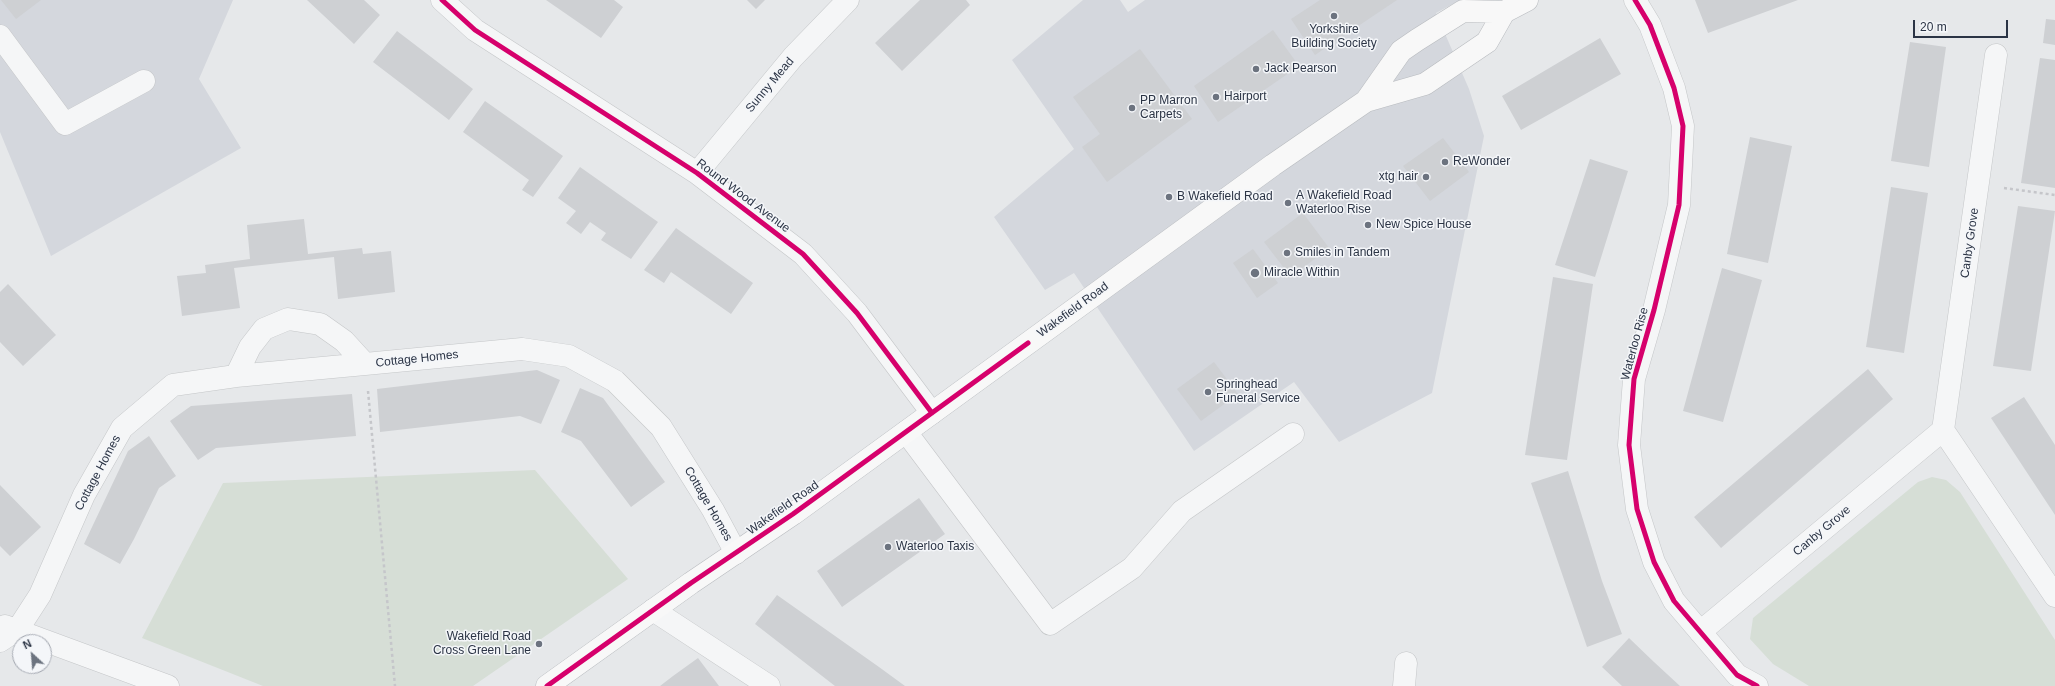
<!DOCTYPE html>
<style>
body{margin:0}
#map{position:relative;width:2055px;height:686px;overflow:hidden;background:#e6e8ea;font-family:Arial,sans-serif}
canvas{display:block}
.north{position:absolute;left:12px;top:634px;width:40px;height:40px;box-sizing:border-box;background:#f4f6f9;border:1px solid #a4a8b1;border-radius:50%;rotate:334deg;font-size:11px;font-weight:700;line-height:16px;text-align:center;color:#2b3445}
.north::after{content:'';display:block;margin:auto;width:14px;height:18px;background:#6c737f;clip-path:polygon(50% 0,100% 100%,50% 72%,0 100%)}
.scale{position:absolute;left:1913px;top:20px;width:95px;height:18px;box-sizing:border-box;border:2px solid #2b3445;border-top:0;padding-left:5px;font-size:12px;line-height:14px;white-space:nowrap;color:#2b3445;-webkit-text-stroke:3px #f4f6f9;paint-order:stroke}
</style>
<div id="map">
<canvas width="2055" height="686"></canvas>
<div class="north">N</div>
<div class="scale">20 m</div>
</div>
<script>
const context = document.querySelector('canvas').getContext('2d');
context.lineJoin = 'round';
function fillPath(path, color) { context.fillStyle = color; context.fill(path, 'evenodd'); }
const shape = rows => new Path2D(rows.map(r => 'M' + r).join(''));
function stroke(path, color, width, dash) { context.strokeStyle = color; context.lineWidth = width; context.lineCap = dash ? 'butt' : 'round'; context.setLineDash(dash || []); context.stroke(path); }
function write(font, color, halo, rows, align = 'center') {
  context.font = font + ' Arial,sans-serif'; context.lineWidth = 3; context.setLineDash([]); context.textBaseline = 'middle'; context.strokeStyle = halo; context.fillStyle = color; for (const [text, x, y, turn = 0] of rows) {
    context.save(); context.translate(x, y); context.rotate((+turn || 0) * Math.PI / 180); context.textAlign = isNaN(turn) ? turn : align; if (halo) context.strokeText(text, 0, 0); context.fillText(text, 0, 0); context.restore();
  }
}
fillPath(shape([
 [0,0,233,0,199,79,241,148,51,256,0,132],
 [1083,0,1120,0,1128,12,1145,0,1460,0,1436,13,1469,89,1484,136,1432,393,1339,442,1294,382,1194,451,1074,273,1045,290,994,217,1074,149,1012,60]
]), '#d4d7dd');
fillPath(shape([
 [535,470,628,579,473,686,263,686,142,638,223,483],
 [1932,477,1946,480,1960,492,2055,640,2055,686,1809,686,1773,664,1750,639,1753,618,1918,482]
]), '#d6ded6');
fillPath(shape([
 [1,0,41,0,16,19],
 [307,0,364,0,380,15,354,44],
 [546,0,614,0,623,7,601,38],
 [747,0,765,0,756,9],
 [920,0,966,0,970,5,902,71,875,43],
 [1320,0,1397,0,1315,55,1291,19],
 [1695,0,1798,0,1708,33],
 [2046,19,2055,20,2055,45,2043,43],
 [1273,30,1299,66,1218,122,1194,86],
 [397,31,473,89,449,120,373,62],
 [1600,38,1621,74,1521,130,1502,96],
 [1910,42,1946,47,1929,167,1891,161],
 [1140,49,1192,119,1107,182,1082,147,1100,134,1073,97],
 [2040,58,2055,60,2055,188,2021,183],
 [485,101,563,156,533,197,522,190,529,180,463,132],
 [1750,137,1792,146,1768,263,1727,254],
 [1443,138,1469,172,1430,201,1403,166],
 [1590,159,1628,171,1595,277,1555,265],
 [580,167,658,222,631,259,601,240,606,233,590,222,581,234,566,223,576,211,558,198],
 [1891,187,1928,193,1904,353,1866,347],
 [2018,206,2055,211,2031,371,1993,366],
 [1303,213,1329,248,1291,277,1264,242],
 [304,219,308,254,362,248,363,254,391,251,395,292,338,299,334,257,234,268,240,308,182,316,177,276,206,273,205,265,250,259,247,225],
 [676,228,753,283,731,314,671,272,664,283,644,270],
 [1253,249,1278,283,1257,298,1233,263],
 [1722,268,1762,280,1723,422,1683,411],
 [1553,277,1593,284,1567,460,1525,455],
 [8,284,56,335,23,366,0,342,0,292],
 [1214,362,1238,394,1201,421,1177,389],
 [1868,369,1893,399,1721,548,1694,517],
 [537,370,560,380,541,424,520,416,380,432,377,389],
 [580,388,603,398,665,482,631,507,581,441,561,432],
 [352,394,356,436,216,448,198,460,170,421,191,406],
 [2024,397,2055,445,2055,515,1991,418],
 [149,436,176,476,159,488,134,539,120,564,84,544,128,451],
 [1568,471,1602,581,1622,634,1587,647,1531,483],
 [0,485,41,527,10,556,0,546],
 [919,498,945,534,842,607,817,571],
 [777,595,879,667,905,686,835,686,755,624],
 [1629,638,1654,662,1680,686,1622,686,1602,667],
 [698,658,719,686,660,686,673,676]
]), '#ced0d3');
const minor = shape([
 [442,0,475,30,697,173,803,254,857,313,932,413],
 [1635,0,1650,25,1674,88,1683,126,1679,205,1654,310,1634,379,1629,445,1637,509,1654,562,1674,601,1737,675,1757,686],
 [0,36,65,124,144,81],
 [1996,55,1943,430,2055,596],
 [697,173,793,57,848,0],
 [236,376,365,364],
 [906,432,1050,624,1132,568,1182,511,1293,434],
 [653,610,769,686],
 [5,626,168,686],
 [1700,632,1943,430],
 [0,641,18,629,40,595,84,495,122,428,173,385,236,376,250,347,264,329,288,319,320,324,344,341,365,364,522,349,569,356,615,381,661,427,713,510,736,553],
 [1404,686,1406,663]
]);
const highway = shape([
 [1366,101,1401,51,1417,40,1463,11,1504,12,1527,0],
 [547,686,691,583,793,514,1273,165,1366,101,1425,84,1487,42,1504,12]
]);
stroke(minor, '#c4c6c8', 23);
stroke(highway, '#b8bbbf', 23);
stroke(shape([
 [2004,188,2055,195],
 [368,391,395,686]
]), '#c5c6ca', 2.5, [3, 3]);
stroke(minor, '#f5f6f7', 22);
stroke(highway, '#f8f8f8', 22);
stroke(shape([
 [442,0,475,30,697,173,803,254,857,313,932,413],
 [1635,0,1650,25,1674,88,1683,126,1679,205,1654,310,1634,379,1629,445,1637,509,1654,562,1674,601,1737,675,1757,686],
 [547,686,691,583,793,514,1028,343]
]), '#d6006c', 5);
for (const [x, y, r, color] of [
 [1334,16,4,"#6c737f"],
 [1256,69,4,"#6c737f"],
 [1216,97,4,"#6c737f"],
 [1132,108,4,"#6c737f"],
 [1445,162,4,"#6c737f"],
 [1426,177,4,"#6c737f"],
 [1169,197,4,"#6c737f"],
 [1288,203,4,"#6c737f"],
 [1368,225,4,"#6c737f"],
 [1287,253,4,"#6c737f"],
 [1255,273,5,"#6c737f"],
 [1208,392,4,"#6c737f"],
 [888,547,4,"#6c737f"],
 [539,644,4,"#6c737f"]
]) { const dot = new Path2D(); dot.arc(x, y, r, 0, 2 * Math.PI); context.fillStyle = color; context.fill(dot); stroke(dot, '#f4f6f9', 1.5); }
write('12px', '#2b3445', '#f4f6f9', [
 ["Yorkshire",1334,30,"center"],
 ["Building Society",1334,44,"center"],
 ["Jack Pearson",1264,69],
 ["Hairport",1224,97],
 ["PP Marron",1140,101],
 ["Carpets",1140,115],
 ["ReWonder",1453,162],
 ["xtg hair",1418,177,"right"],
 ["A Wakefield Road",1296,196],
 ["Waterloo Rise",1296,210],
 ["B Wakefield Road",1177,197],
 ["New Spice House",1376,225],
 ["Smiles in Tandem",1295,253],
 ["Miracle Within",1264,273],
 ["Springhead",1216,385],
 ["Funeral Service",1216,399],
 ["Waterloo Taxis",896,547],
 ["Wakefield Road",531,637,"right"],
 ["Cross Green Lane",531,651,"right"]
], 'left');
write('12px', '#2b3445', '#f4f6f9', [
 ["Sunny Mead",770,85,-50],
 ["Round Wood Avenue",743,196,37],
 ["Canby Grove",1970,243,-82],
 ["Wakefield Road",1073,310,-36],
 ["Waterloo Rise",1635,344,-75],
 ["Cottage Homes",417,359,-6],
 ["Cottage Homes",98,473,-62],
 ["Cottage Homes",708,504,60],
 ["Wakefield Road",783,508,-35],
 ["Canby Grove",1822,531,-40]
]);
</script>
